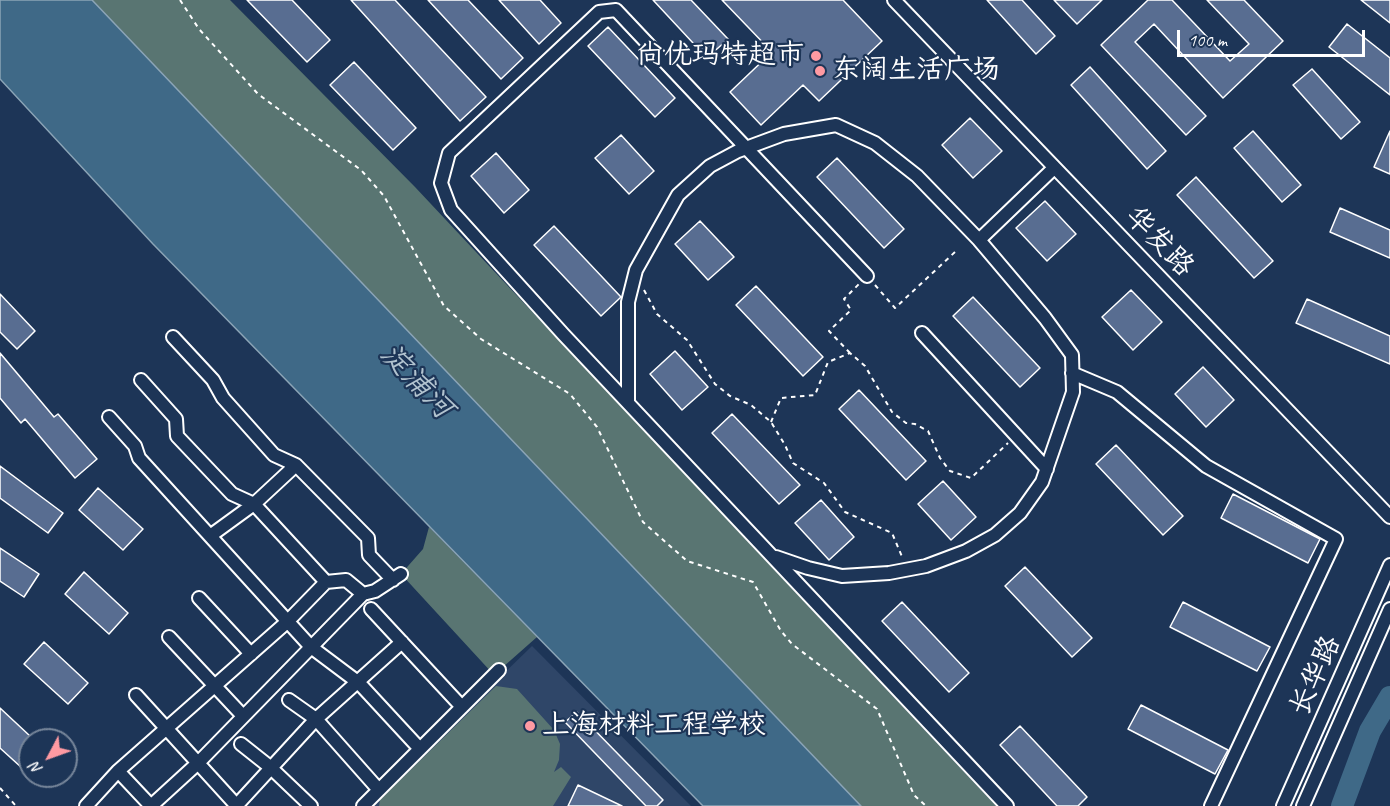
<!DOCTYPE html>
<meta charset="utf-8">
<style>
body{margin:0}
#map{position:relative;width:1390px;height:806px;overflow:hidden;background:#1d3557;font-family:Caveat,sans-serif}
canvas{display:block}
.north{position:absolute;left:18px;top:728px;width:60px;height:60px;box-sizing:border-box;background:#1d3557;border:2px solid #77869a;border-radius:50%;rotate:229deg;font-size:16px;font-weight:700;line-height:24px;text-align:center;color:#fff}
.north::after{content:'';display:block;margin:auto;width:21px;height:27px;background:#ff9aa2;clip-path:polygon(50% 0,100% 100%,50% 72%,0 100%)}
.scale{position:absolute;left:1177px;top:30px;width:188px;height:27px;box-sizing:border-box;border:3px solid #fff;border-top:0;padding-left:8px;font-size:18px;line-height:21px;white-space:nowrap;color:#fff;-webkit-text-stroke:4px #1d3557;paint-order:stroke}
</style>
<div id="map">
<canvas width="1390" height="806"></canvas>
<div class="north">N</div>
<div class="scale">100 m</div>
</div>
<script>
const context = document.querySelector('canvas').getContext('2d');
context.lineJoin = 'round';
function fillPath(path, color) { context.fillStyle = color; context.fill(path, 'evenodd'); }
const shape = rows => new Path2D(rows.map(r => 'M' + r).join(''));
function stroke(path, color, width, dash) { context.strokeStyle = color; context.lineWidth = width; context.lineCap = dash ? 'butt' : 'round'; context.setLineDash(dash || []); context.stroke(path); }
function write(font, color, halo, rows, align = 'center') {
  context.font = font + ' Caveat,"LXGW WenKai TC",sans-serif'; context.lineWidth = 4.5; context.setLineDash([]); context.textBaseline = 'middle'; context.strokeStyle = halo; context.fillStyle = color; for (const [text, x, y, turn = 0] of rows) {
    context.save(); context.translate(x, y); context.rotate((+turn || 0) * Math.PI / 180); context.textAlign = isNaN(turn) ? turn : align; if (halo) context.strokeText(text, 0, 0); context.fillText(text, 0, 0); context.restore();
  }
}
fillPath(shape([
 [532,646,691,806,367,806]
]), '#2f4668');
fillPath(shape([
 [92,0,230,0,415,187,996,806,861,806],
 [429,527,537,637,494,675,401,574,423,549],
 [496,686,517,689,554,730,560,744,559,760,554,772,561,767,571,777,553,806,379,806,380,800]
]), '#597572');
const water = shape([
 [0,0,92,0,861,806,703,806,153,244,0,79,0,0]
]);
fillPath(water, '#3f6987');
stroke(water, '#8ca5b7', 1.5);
stroke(shape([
 [1342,806,1370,731,1390,697]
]), '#3f6987', 22);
const building = shape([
 [247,0,292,0,330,40,307,62,247,0],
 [351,0,395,0,486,97,460,121,351,0],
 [428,0,468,0,523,58,501,79,428,0],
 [499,0,540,0,561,23,539,44,499,0],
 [653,0,691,0,728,39,707,58,653,0],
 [722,0,843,0,882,41,819,101,803,85,761,125,730,92,772,52,722,0],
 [987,0,1022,0,1055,36,1036,54,987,0],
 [1054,0,1102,0,1077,24,1054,0],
 [1148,0,1172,0,1230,61,1249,44,1207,0,1244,0,1283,41,1223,98,1154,24,1135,42,1206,116,1186,135,1101,45,1148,0],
 [1361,0,1390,0,1390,23,1361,0],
 [1347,24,1390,58,1390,95,1329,47,1347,24],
 [608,27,675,98,655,117,588,46,608,27],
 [354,62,416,128,393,150,330,85,354,62],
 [1090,67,1166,151,1147,169,1071,85,1090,67],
 [1312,69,1360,122,1341,139,1293,85,1312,69],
 [970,118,1002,151,973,178,942,145,970,118],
 [1253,131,1301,185,1282,202,1234,148,1253,131],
 [1390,131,1390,174,1374,167,1390,131],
 [621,135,654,171,629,194,595,158,621,135],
 [496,153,529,190,504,213,471,176,496,153],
 [837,158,904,229,884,248,817,177,837,158],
 [1196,177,1273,261,1254,278,1177,195,1196,177],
 [1045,201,1076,234,1047,261,1016,228,1045,201],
 [1340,208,1390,230,1390,258,1330,232,1340,208],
 [700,221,734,257,708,280,675,244,700,221],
 [554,226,621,297,601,316,534,245,554,226],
 [756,286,823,357,803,376,736,305,756,286],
 [1131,290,1162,322,1133,350,1102,317,1131,290],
 [0,294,35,331,17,349,0,332,0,294],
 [973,297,1040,368,1020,387,953,316,973,297],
 [1307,299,1390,336,1390,364,1296,323,1307,299],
 [675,351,708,387,682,410,650,374,675,351],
 [0,353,54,417,58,414,97,459,75,478,25,419,21,423,0,398,0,353],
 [1203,367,1234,400,1206,427,1175,394,1203,367],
 [859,390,926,461,906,480,839,409,859,390],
 [732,414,800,485,779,504,712,433,732,414],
 [1116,445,1183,516,1163,535,1096,464,1116,445],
 [0,466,63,513,48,533,0,498,0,466],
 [943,481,976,517,951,540,918,504,943,481],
 [98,488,143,529,123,550,79,510,98,488],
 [1233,494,1320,539,1308,563,1221,518,1233,494],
 [821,500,854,537,829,560,795,523,821,500],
 [0,548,39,574,24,597,0,581,0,548],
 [1025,567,1092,638,1072,657,1005,586,1025,567],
 [84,572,128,613,109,634,65,594,84,572],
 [902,602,969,673,949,692,882,621,902,602],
 [1183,602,1270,647,1257,671,1170,627,1183,602],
 [44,642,88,683,68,704,24,664,44,642],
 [1141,705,1228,750,1215,774,1128,729,1141,705],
 [0,708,30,736,30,759,22,768,0,748,0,708],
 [577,712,663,800,657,806,646,806,565,722,577,712],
 [1020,726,1087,797,1078,806,1057,806,1000,745,1020,726],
 [578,785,622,806,568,806,578,785]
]);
fillPath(building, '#586d91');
stroke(building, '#fff', 1.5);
const minor = shape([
 [894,0,1390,517],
 [979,240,1054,168],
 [867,276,616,10,599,12,449,153,441,183,451,210,563,334,1007,806],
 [922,333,1047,469],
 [173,337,213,380,223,398,274,455,296,465,368,538,369,555,393,580],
 [1072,373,1117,392,1206,466,1336,539,1211,806],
 [141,380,176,419,177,436,232,494,254,504,326,582,346,580,363,594],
 [628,403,628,302,636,270,678,195,710,166,738,151,784,134,836,125,875,143,917,176,979,240,1045,318,1072,355,1073,392,1042,482,1020,513,995,535,966,551,926,566,889,573,842,576,808,568,776,557],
 [109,417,135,446,139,458,311,647,359,683,420,749],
 [210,536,254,504,296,465],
 [199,598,251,654],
 [371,609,462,707],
 [169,637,243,716],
 [136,695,237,806],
 [289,700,316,719,379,790],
 [241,744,270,767,311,806],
 [118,771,151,806,198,763,363,594,375,591,401,574],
 [86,806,118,771,287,622,326,582],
 [236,806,316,719,402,642],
 [363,806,499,670],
 [1283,806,1390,565],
 [1303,806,1390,609]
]);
stroke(minor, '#fff', 16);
stroke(shape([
 [180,0,199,29,258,94,361,170,384,196,444,306,481,339,570,394,597,427,643,522,687,561,753,582,781,631,792,644,877,709,914,795,926,806],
 [875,285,895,308,955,252],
 [644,290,657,314,687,340,715,384,730,396,751,405,771,422,785,445,793,463,824,483,845,512,892,533,903,559],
 [850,353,829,331,851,310,844,299,859,284],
 [771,422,781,398,815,395,828,362,850,353,865,366,892,412,906,423,915,424,928,431,940,458,950,471,971,478,1008,443],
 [0,788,16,806]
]), '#fff', 2, [4.5, 4.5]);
stroke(minor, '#1d3557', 12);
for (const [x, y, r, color] of [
 [816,56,6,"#ff9aa2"],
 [820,71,6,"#ff9aa2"],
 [530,726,6,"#ff9aa2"]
]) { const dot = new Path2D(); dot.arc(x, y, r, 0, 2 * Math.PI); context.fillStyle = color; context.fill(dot); stroke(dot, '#1d3557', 2); }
write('28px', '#fff', '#1d3557', [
 ["尚优玛特超市",804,56,"right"],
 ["东阔生活广场",832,71],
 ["上海材料工程学校",542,726]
], 'left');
write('28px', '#fff', '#1d3557', [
 ["华发路",1159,242,46],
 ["长华路",1316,676,-66]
]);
write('italic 30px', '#b2c3cf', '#1d3557', [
 ["淀浦河",416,382,46]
]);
</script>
